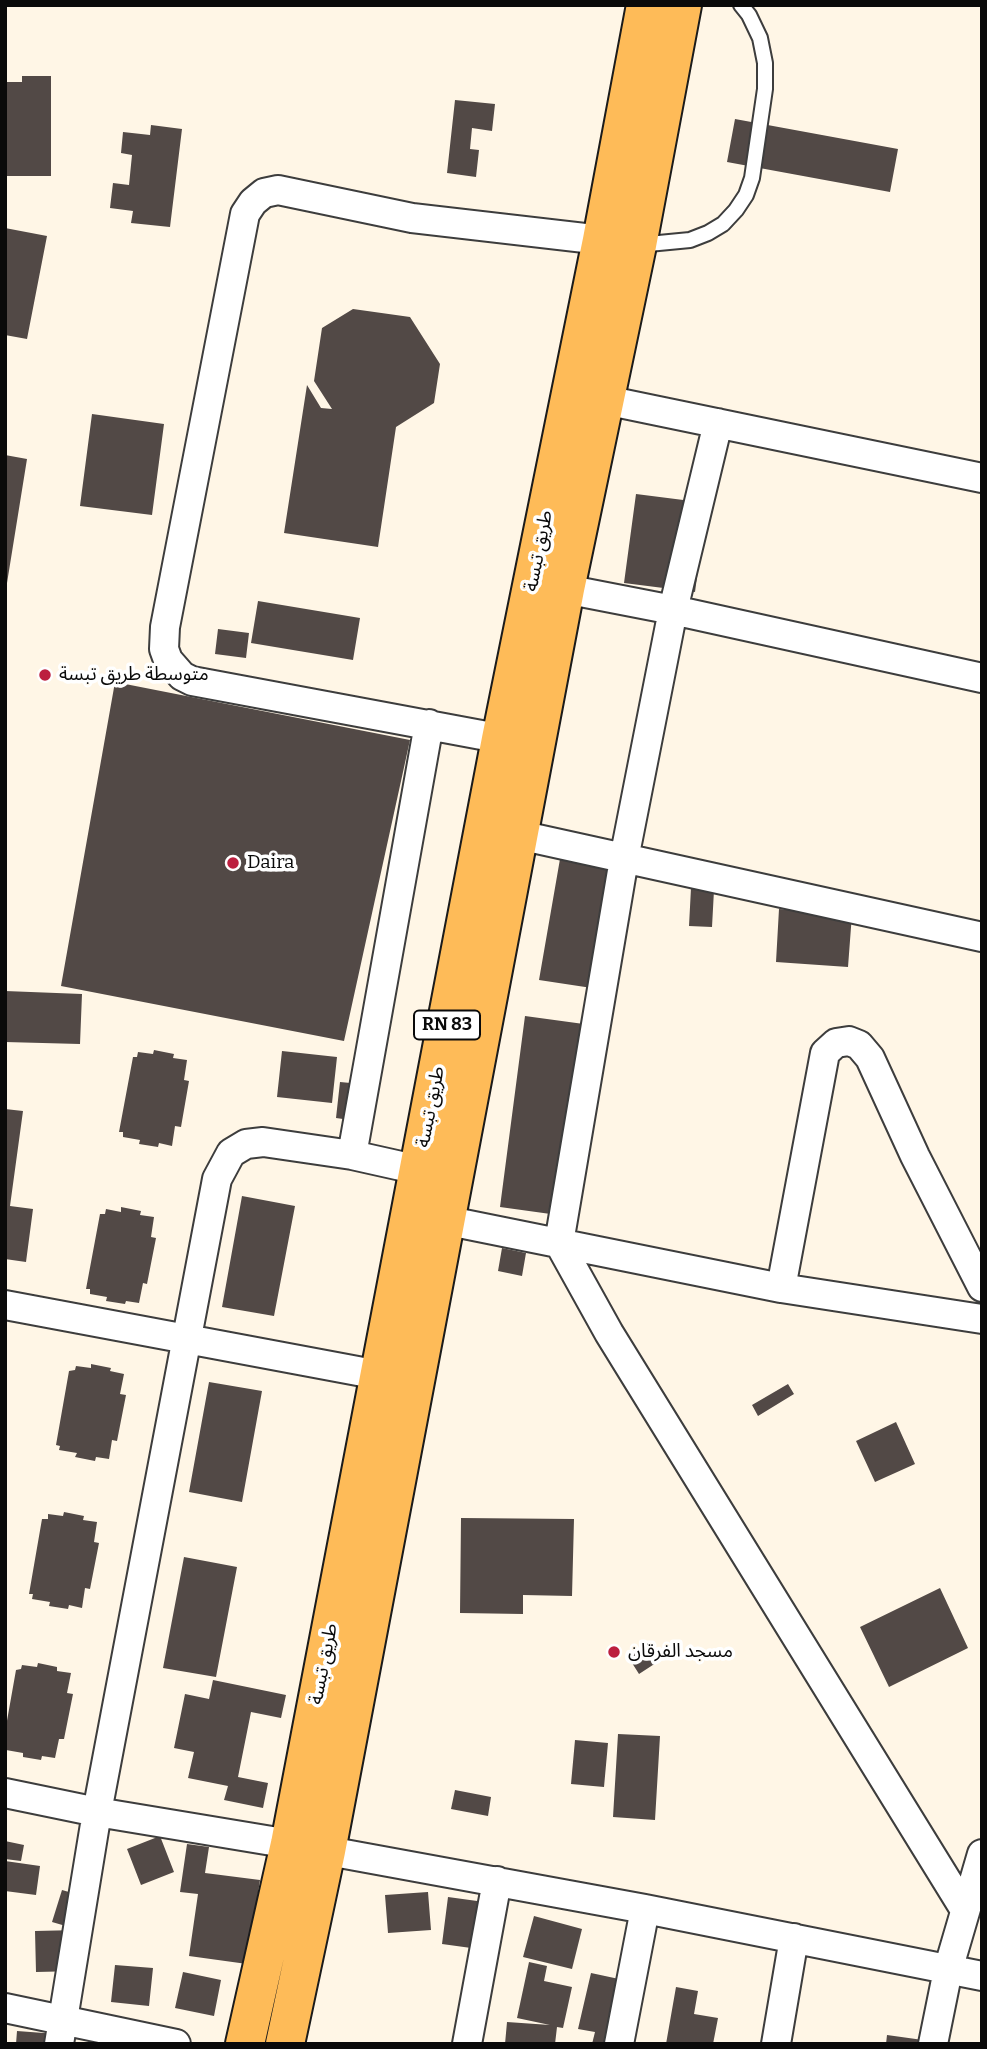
<!DOCTYPE html>
<meta charset="utf-8">
<style>
body{margin:0}
#map{position:relative;width:987px;height:2049px;overflow:hidden;background:#fff6e6;font-family:Bitter,serif}
canvas{display:block}
.frame{position:absolute;inset:0;border:7px solid #0a0a0a;pointer-events:none}
</style>
<div id="map">
<canvas width="987" height="2049"></canvas>
<div class="frame"></div>
</div>
<script>
const context = document.querySelector('canvas').getContext('2d');
context.lineJoin = 'round';
function fillPath(path, color) { context.fillStyle = color; context.fill(path, 'evenodd'); }
const shape = rows => new Path2D(rows.map(r => 'M' + r).join(''));
function stroke(path, color, width, dash) { context.strokeStyle = color; context.lineWidth = width; context.lineCap = dash ? 'butt' : 'round'; context.setLineDash(dash || []); context.stroke(path); }
function write(font, color, halo, rows, align = 'center') {
  context.font = font + ' Bitter,"Noto Sans Arabic",serif'; context.lineWidth = 7; context.setLineDash([]); context.textBaseline = 'middle'; context.strokeStyle = halo; context.fillStyle = color; for (const [text, x, y, turn = 0] of rows) {
    context.save(); context.translate(x, y); context.rotate((+turn || 0) * Math.PI / 180); context.textAlign = isNaN(turn) ? turn : align; if (halo) context.strokeText(text, 0, 0); context.fillText(text, 0, 0); context.restore();
  }
}
fillPath(shape([
 [22,76,51,76,51,176,5,176,5,82,22,82],
 [455,100,495,104,492,131,472,128,470,149,479,150,476,177,447,173],
 [735,119,898,149,890,192,727,162],
 [151,125,182,129,170,227,131,223,133,211,110,208,113,183,129,185,132,155,121,153,123,132,150,135],
 [5,228,47,236,27,339,5,335],
 [353,309,410,317,440,364,434,403,396,427,378,547,284,533,307,385,321,408,332,409,314,381,322,328],
 [92,414,164,424,152,515,80,506],
 [5,455,27,459,7,583,5,583],
 [636,494,707,503,695,592,624,583],
 [258,601,360,618,353,660,251,643],
 [218,629,249,633,246,658,215,654],
 [115,682,410,740,344,1041,61,986],
 [560,859,625,870,605,990,539,980],
 [691,888,714,890,712,927,689,926],
 [779,909,852,914,848,967,776,962],
 [5,991,82,994,80,1044,5,1042],
 [525,1016,591,1025,565,1216,500,1207],
 [154,1050,174,1054,173,1058,187,1060,184,1080,189,1081,181,1127,175,1126,172,1146,159,1143,158,1147,139,1144,140,1140,123,1137,123,1132,119,1132,133,1057,137,1057,138,1052,153,1054],
 [282,1051,337,1057,332,1103,277,1097],
 [340,1082,361,1084,357,1121,336,1118],
 [5,1109,23,1111,10,1206,33,1209,26,1262,5,1259],
 [242,1196,295,1206,274,1316,222,1307],
 [121,1207,141,1211,140,1215,154,1217,151,1237,156,1238,147,1284,143,1283,139,1303,126,1301,125,1304,106,1301,107,1297,90,1294,90,1289,86,1289,100,1214,105,1214,106,1209,121,1212],
 [502,1248,526,1253,522,1276,498,1271],
 [91,1364,111,1368,110,1371,124,1374,120,1394,126,1395,117,1441,112,1440,109,1459,96,1457,95,1461,75,1457,77,1453,59,1450,60,1446,56,1445,69,1371,75,1370,76,1366,91,1368],
 [209,1382,262,1391,242,1502,189,1492],
 [788,1384,794,1394,758,1416,752,1405],
 [896,1422,915,1464,875,1482,856,1441],
 [64,1512,84,1516,83,1520,97,1522,94,1542,99,1543,90,1589,85,1588,82,1608,69,1605,68,1609,49,1606,50,1602,32,1599,33,1594,29,1594,42,1519,48,1519,48,1514,63,1516],
 [461,1518,574,1519,572,1596,523,1595,523,1614,460,1613],
 [184,1557,237,1567,216,1677,163,1668],
 [940,1588,968,1648,889,1687,860,1627],
 [648,1642,659,1661,639,1674,627,1655],
 [38,1663,57,1667,57,1671,71,1673,67,1693,73,1694,64,1739,59,1739,55,1758,42,1756,41,1760,23,1757,23,1753,6,1750,5,1745,5,1732,16,1670,21,1669,22,1665,37,1667],
 [213,1680,286,1695,281,1718,251,1712,238,1777,268,1783,263,1808,224,1800,228,1786,188,1778,194,1752,174,1748,185,1694,209,1699],
 [618,1734,660,1736,655,1820,613,1817],
 [575,1740,608,1743,604,1787,571,1784],
 [455,1790,491,1797,488,1816,451,1809],
 [160,1836,174,1872,141,1885,127,1849],
 [5,1841,24,1845,21,1861,5,1859],
 [187,1844,209,1847,205,1873,260,1880,247,1964,189,1956,198,1894,180,1892],
 [5,1861,40,1866,36,1895,5,1891],
 [62,1890,93,1899,83,1931,52,1922],
 [428,1892,431,1930,388,1933,385,1895],
 [448,1897,499,1904,493,1951,442,1944],
 [534,1916,582,1929,572,1969,523,1957],
 [78,1930,79,1971,36,1972,35,1931],
 [529,1962,547,1966,544,1981,572,1987,563,2028,557,2027,555,2044,505,2044,507,2022,550,2025,517,2018],
 [115,1965,153,1968,149,2006,111,2002],
 [183,1972,221,1980,214,2016,175,2008],
 [591,1973,633,1982,619,2044,592,2044,595,2032,578,2029],
 [676,1987,698,1991,694,2014,718,2018,713,2044,666,2044],
 [17,2031,57,2034,56,2044,16,2044],
 [887,2035,930,2041,929,2044,886,2044]
]), '#524946');
const service = shape([
 [638,245,690,240,708,233,723,224,736,210,746,195,752,178,765,89,765,63,760,38,749,15,741,5]
]);
const minor = shape([
 [605,400,982,478],
 [718,423,673,610,624,859,559,1243,609,1333,965,1910],
 [565,589,673,610,982,678],
 [519,742,192,681,182,676,168,660,164,649,165,627,245,214,253,202,264,193,278,190,412,218,602,240],
 [519,835,982,937],
 [352,1155,429,724],
 [444,1220,781,1288,982,1319],
 [781,1288,825,1053,836,1043,849,1041,859,1045,870,1058,915,1156,982,1287],
 [5,1305,379,1375],
 [5,1793,97,1812,290,1844,645,1909,982,1976],
 [5,2008,176,2044],
 [59,2044,97,1812,217,1179,231,1153,246,1144,263,1142,352,1155,419,1170],
 [467,2044,497,1881],
 [619,2044,645,1909],
 [776,2044,794,1938],
 [933,2044,948,1970,982,1854]
]);
const primary = shape([
 [245,2044,290,1844,501,739,602,240,646,5],
 [285,2044,326,1851,565,589,637,245,682,5]
]);
stroke(service, '#3d3d3d', 18);
stroke(minor, '#3d3d3d', 32);
stroke(primary, '#1b1b1b', 42);
stroke(service, '#fff', 14);
stroke(minor, '#fff', 28);
stroke(primary, '#febb58', 38);
for (const [x, y, r, color] of [
 [45,675,7,"#bc1f3f"],
 [233,863,7,"#bc1f3f"],
 [614,1652,7,"#bc1f3f"]
]) { const dot = new Path2D(); dot.arc(x, y, r, 0, 2 * Math.PI); context.fillStyle = color; context.fill(dot); stroke(dot, '#fff', 2.5); }
for (const [x, y, w] of [
 [447,1025,66]
]) { const box = new Path2D(); box.roundRect(x - w / 2, y - 14.5, w, 29, 5); context.fillStyle = '#fff'; context.fill(box); stroke(box, '#0a0a0a', 2); }
write('bold 18px', '#0a0a0a', null, [
 ["RN 83",447,1025]
]);
write('19px', '#0a0a0a', '#fff', [
 ["طريق تبسة",539,551,-79],
 ["طريق تبسة",431,1107,-79],
 ["طريق تبسة",324,1664,-79]
]);
write('19px', '#0a0a0a', '#fff', [
 ["متوسطة طريق تبسة",59,675],
 ["Daira",247,863],
 ["مسجد الفرقان",628,1652]
], 'left');
</script>
